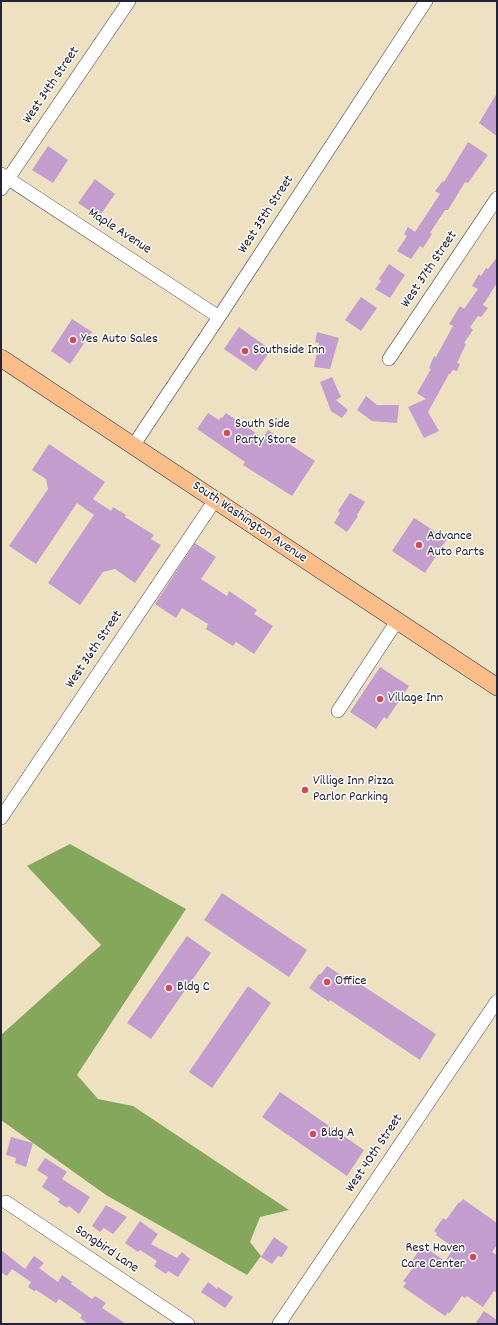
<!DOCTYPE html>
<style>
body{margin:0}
#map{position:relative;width:498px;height:1325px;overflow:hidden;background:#eee1c2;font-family:Dekko,sans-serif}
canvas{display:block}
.frame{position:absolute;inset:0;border:2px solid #22223b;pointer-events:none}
</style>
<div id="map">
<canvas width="498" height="1325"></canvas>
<div class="frame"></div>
</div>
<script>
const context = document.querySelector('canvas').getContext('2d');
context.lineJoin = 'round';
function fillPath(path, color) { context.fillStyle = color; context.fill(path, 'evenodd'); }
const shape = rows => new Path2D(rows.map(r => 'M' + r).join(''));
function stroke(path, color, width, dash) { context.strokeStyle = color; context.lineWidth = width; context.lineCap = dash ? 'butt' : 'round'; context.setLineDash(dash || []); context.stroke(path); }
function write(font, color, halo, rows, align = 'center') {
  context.font = font + ' Dekko,sans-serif'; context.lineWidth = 3; context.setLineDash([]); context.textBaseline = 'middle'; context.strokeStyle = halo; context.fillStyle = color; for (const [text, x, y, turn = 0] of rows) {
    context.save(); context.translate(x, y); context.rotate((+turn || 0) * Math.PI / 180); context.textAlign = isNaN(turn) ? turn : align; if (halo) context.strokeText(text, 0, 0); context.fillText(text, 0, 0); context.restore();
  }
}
fillPath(shape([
 [70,844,186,909,77,1075,98,1099,133,1106,289,1210,260,1217,250,1242,261,1256,247,1275,106,1195,1,1120,1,1035,101,945,27,866]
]), '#85a75c');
fillPath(shape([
 [497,93,497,136,479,123],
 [468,142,488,155,468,183,465,182,448,210,445,210,430,233,432,234,423,248,420,246,411,259,397,251,407,236,404,234,408,227,415,232,440,194,435,191,443,181,444,182],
 [48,146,68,160,53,183,32,170],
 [95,179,115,194,99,217,78,203],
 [497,257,497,283,483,305,488,308,481,317,478,316,470,327,473,330,464,343,466,344,457,363,460,364,457,371,453,370,450,374,449,374,428,412,439,431,424,438,408,407,426,399,417,393,431,369,429,368,434,356,436,357,453,326,449,324,460,306,464,309,478,289,472,286,479,274,481,276,486,268,488,269],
 [389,264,405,275,390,298,375,289,381,281,379,279],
 [361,297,377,308,361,331,345,320],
 [72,319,92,332,70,364,51,351],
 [239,327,271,350,256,371,224,349],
 [317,332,339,338,330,369,314,367,319,343,315,342],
 [332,377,341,397,336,400,348,410,342,418,331,411,320,382],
 [366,396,377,405,399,405,397,423,372,421,357,410],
 [208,413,219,420,221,417,222,418,226,413,263,438,268,430,315,461,292,496,243,465,245,462,197,429],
 [49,444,105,482,93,499,111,511,113,507,126,515,125,517,154,535,151,539,161,545,135,583,115,569,103,572,80,605,48,583,94,515,77,503,36,564,9,546,48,489,46,479,32,470],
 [350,493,365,502,357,515,358,516,347,532,334,523,340,513,338,511],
 [414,518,447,539,425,573,392,551],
 [195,543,216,557,201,579,227,596,229,591,257,610,254,614,273,626,254,654,236,642,233,646,206,629,208,624,182,608,176,618,155,604],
 [380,667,409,686,387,719,384,717,376,729,350,712],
 [222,893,307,950,289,977,204,920],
 [187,936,211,953,151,1039,127,1023],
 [327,966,349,980,351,978,436,1034,420,1060,330,1000,329,1002,309,988,319,974,321,974],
 [248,986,271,1003,212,1088,189,1072],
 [280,1092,364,1150,347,1176,262,1117],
 [11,1137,33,1143,26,1167,15,1163,16,1158,6,1155],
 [45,1158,67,1172,62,1179,90,1197,79,1214,69,1206,67,1208,58,1202,60,1199,42,1187,48,1177,37,1170],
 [463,1199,497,1223,497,1245,492,1252,497,1255,497,1293,494,1291,483,1307,467,1296,465,1298,462,1296,449,1314,448,1312,445,1316,403,1287,406,1283,403,1281,416,1264,412,1261,421,1247,425,1250,426,1248,445,1261,454,1248,436,1235,437,1233,434,1231,443,1218,446,1220,459,1202,460,1203],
 [106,1205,127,1217,113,1234,104,1228,100,1232,92,1226],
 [140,1221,158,1234,151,1244,177,1258,182,1252,190,1259,178,1277,168,1271,166,1274,154,1266,157,1261,140,1250,138,1252,125,1243],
 [274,1237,288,1247,282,1257,278,1256,272,1264,261,1257],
 [1,1250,25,1269,34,1256,44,1263,39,1268,58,1282,62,1275,72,1282,71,1284,92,1299,95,1296,106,1303,102,1308,126,1324,88,1324,80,1318,82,1315,59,1299,56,1303,36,1290,34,1291,28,1287,31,1282,12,1269,7,1276,1,1272],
 [208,1282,217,1289,218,1287,233,1297,225,1308,201,1292],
 [484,1311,497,1320,497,1324,475,1324]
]), '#c39dce');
const minor = shape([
 [1,174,219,317],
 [1,189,129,1],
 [389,359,497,198],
 [133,446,219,317,426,1],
 [338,711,397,621],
 [1,818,215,500],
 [6,1202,188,1324],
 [279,1324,497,1001]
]);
const major = shape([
 [1,358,497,687]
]);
stroke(minor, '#413f4f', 14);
stroke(major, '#413f4f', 18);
stroke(minor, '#fff', 13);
stroke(major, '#f9bd89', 17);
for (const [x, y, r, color] of [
 [73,340,4,"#d1495b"],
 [245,351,4,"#d1495b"],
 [227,433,4,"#d1495b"],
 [419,545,4,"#d1495b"],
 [380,699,4,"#d1495b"],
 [305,790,4,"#d1495b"],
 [327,982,4,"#d1495b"],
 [169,988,4,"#d1495b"],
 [313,1134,4,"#d1495b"],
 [473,1257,4,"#d1495b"]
]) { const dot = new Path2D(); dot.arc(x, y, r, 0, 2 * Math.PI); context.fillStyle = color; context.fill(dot); stroke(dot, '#fdfcf7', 1.5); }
write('14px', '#22223b', '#fdfcf7', [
 ["West 34th Street",52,86,-56],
 ["West 35th Street",267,215,-57],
 ["Maple Avenue",119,232,33],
 ["West 37th Street",430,270,-56],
 ["South Washington Avenue",249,523,34],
 ["West 36th Street",95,650,-56],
 ["West 40th Street",375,1154,-56],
 ["Songbird Lane",106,1250,34]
]);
write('14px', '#22223b', '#fdfcf7', [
 ["Yes Auto Sales",81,340],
 ["Southside Inn",253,351],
 ["South Side",235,425],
 ["Party Store",235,441],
 ["Advance",427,537],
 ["Auto Parts",427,553],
 ["Village Inn",388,699],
 ["Villige Inn Pizza",313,782],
 ["Parlor Parking",313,798],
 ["Office",335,982],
 ["Bldg C",177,988],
 ["Bldg A",321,1134],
 ["Rest Haven",465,1249,"right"],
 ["Care Center",465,1265,"right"]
], 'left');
</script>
